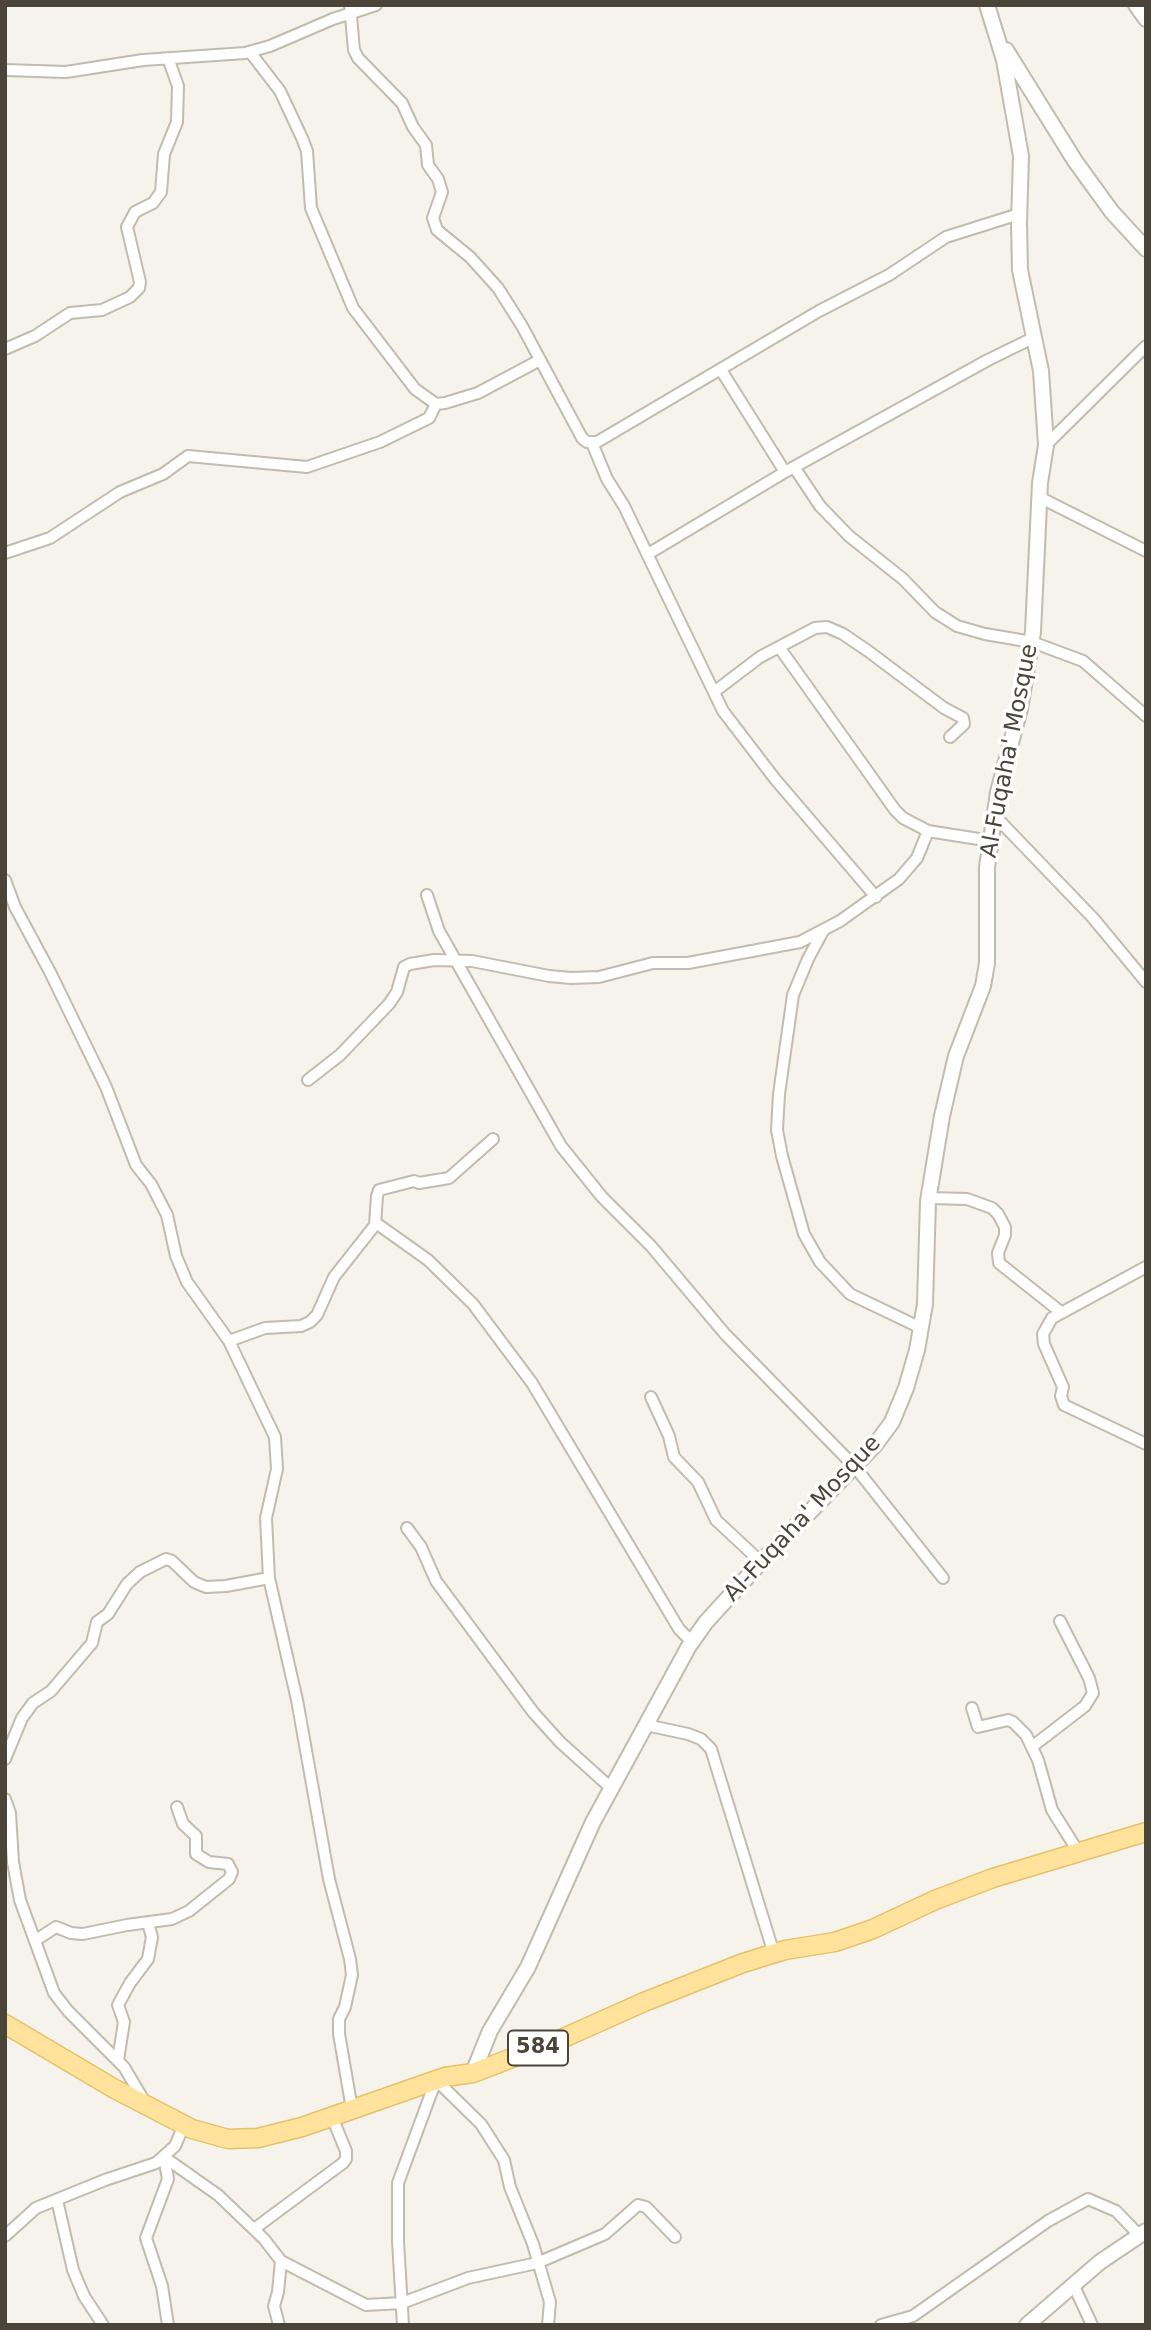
<!DOCTYPE html>
<style>
body{margin:0}
#map{position:relative;width:1151px;height:2330px;overflow:hidden;background:#f6f3ec;font-family:"DejaVu Sans",sans-serif}
canvas{display:block}
.frame{position:absolute;inset:0;border:7px solid #4b4439;pointer-events:none}
</style>
<div id="map">
<canvas width="1151" height="2330"></canvas>
<div class="frame"></div>
</div>
<script>
const context = document.querySelector('canvas').getContext('2d');
context.lineJoin = 'round';
const shape = rows => new Path2D(rows.map(r => 'M' + r).join(''));
function stroke(path, color, width, dash) { context.strokeStyle = color; context.lineWidth = width; context.lineCap = dash ? 'butt' : 'round'; context.setLineDash(dash || []); context.stroke(path); }
function write(font, color, halo, rows, align = 'center') {
  context.font = font + ' "DejaVu Sans",sans-serif'; context.lineWidth = 7; context.setLineDash([]); context.textBaseline = 'middle'; context.strokeStyle = halo; context.fillStyle = color; for (const [text, x, y, turn = 0] of rows) {
    context.save(); context.translate(x, y); context.rotate((+turn || 0) * Math.PI / 180); context.textAlign = isNaN(turn) ? turn : align; if (halo) context.strokeText(text, 0, 0); context.fillText(text, 0, 0); context.restore();
  }
}
const minor = shape([
 [350,5,354,50,358,58,402,103,413,127,426,145,428,165,438,179,442,192,433,218,437,230,470,257,498,288,522,326,582,438,587,442,597,442,819,311,889,275,946,237,1019,214],
 [250,52,280,91,302,138,307,151,311,208,353,308,415,389,436,404,445,403,478,393,540,360],
 [5,70,66,72,143,60,245,53,270,46,333,19,376,5],
 [5,349,35,336,70,313,102,310,130,297,139,288,140,282,127,227,135,212,153,203,161,192,164,154,177,122,178,86,168,58],
 [721,370,785,472],
 [592,443,607,479,624,506,723,711,775,779,876,897],
 [1046,445,1146,346],
 [794,467,820,506,849,536,903,579,935,612,957,626,985,634,1032,642,1083,661,1146,716],
 [1039,497,1146,551],
 [5,553,50,538,120,492,163,474,188,456,307,467,380,442,429,418,436,404],
 [648,554,785,472,988,360,1035,337],
 [779,647,895,810,903,818,928,831,991,841],
 [714,692,760,657,815,628,827,627,843,634,868,651,944,708,963,718,964,724,950,737],
 [995,816,1093,918,1146,982],
 [5,880,15,907,50,972,106,1087,136,1165,151,1184,167,1215,176,1256,187,1282,229,1341,275,1437,277,1469,266,1518,269,1578,297,1700,329,1879,350,1959,352,1975,345,2007,339,2019,339,2034,352,2109],
 [427,895,439,931,561,1146,602,1197,651,1246,725,1334,855,1467,943,1578],
 [823,931,808,959,793,995,779,1094,777,1130,782,1156,804,1234,820,1262,850,1294,921,1328],
 [308,1080,340,1055,389,1004,397,992,404,967,410,964,434,960,472,961,549,976,571,978,599,977,653,963,688,963,800,942,840,921,899,879,917,858,928,831],
 [929,1198,967,1199,992,1208,998,1214,1005,1227,1005,1235,998,1253,999,1263,1062,1313],
 [376,1223,428,1260,473,1304,532,1383,679,1629,692,1642],
 [1146,1267,1052,1318,1043,1334,1044,1344,1063,1387,1061,1396,1064,1405,1146,1444],
 [229,1341,265,1328,301,1326,310,1322,317,1315,334,1277,375,1225,377,1196,379,1190,414,1181,419,1183,449,1178,493,1139],
 [651,1397,669,1436,674,1457,698,1482,716,1520,761,1562],
 [407,1528,421,1547,436,1581,533,1712,560,1742,611,1788],
 [972,1708,978,1727,1008,1720,1013,1722,1026,1735,1038,1760,1052,1810,1079,1853],
 [646,1725,688,1734,701,1739,711,1749,774,1954],
 [1033,1746,1085,1706,1093,1693,1089,1678,1060,1621],
 [5,1759,22,1718,33,1703,51,1691,92,1643,97,1622,108,1614,127,1584,140,1572,166,1559,172,1561,194,1582,206,1587,226,1586,269,1578],
 [5,1799,10,1813,13,1862,20,1900,54,1993,68,2011,124,2067,146,2104],
 [36,1940,56,1927,71,1933,83,1934,127,1925,172,1919,189,1911,229,1879,232,1872,228,1864,209,1862,196,1854,196,1836,183,1824,177,1807],
 [118,2060,124,2022,118,2005,130,1983,148,1959,152,1937,148,1923],
 [164,2157,218,2195,264,2239,281,2261,366,2305,402,2303,468,2278,537,2263,605,2234,638,2205,646,2207,675,2237],
 [164,2157,168,2179,146,2238,162,2286,168,2325],
 [57,2200,73,2270,84,2296,103,2325],
 [254,2229,343,2163,346,2159,346,2151,332,2117],
 [5,2236,36,2208,105,2180,156,2163,175,2146,184,2125],
 [1073,2284,1092,2325],
 [279,2325,274,2306,278,2292,281,2261],
 [403,2325,398,2241,398,2183,436,2080,481,2124,504,2160,510,2187,533,2244,550,2302,548,2325],
 [881,2325,913,2316,1048,2221,1088,2199,1116,2211,1139,2235]
]);
const tertiary = shape([
 [1136,5,1146,19],
 [1006,50,1075,161,1112,212,1146,249],
 [473,2073,490,2031,528,1967,593,1822,689,1646,706,1622,761,1562,875,1445,892,1422,906,1388,917,1350,925,1304,928,1201,942,1116,956,1056,983,986,987,963,987,867,998,792,1020,709,1033,632,1040,483,1046,445,1041,371,1020,270,1019,223,1021,156,1004,60,987,5],
 [1027,2325,1100,2262,1146,2231]
]);
const primary = shape([
 [5,2024,113,2088,192,2129,228,2139,258,2138,302,2127,445,2077,473,2073,559,2040,644,2002,743,1963,785,1950,835,1942,873,1929,935,1900,993,1878,1146,1832]
]);
stroke(minor, '#c2bbae', 14);
stroke(tertiary, '#c2bbae', 18);
stroke(primary, '#e6c16a', 21);
stroke(minor, '#fff', 10);
stroke(tertiary, '#fff', 14);
stroke(primary, '#ffe39c', 18);
for (const [x, y, w] of [
 [538,2048,60]
]) { const box = new Path2D(); box.roundRect(x - w / 2, y - 17.5, w, 35, 5); context.fillStyle = '#fff'; context.fill(box); stroke(box, '#4b4439', 2); }
write('bold 21px', '#4b4439', null, [
 ["584",538,2048]
]);
write('23px', '#4b4439', '#fff', [
 ["Al-Fuqaha' Mosque",1010,751,-79],
 ["Al-Fuqaha' Mosque",803,1519,-47]
]);
</script>
